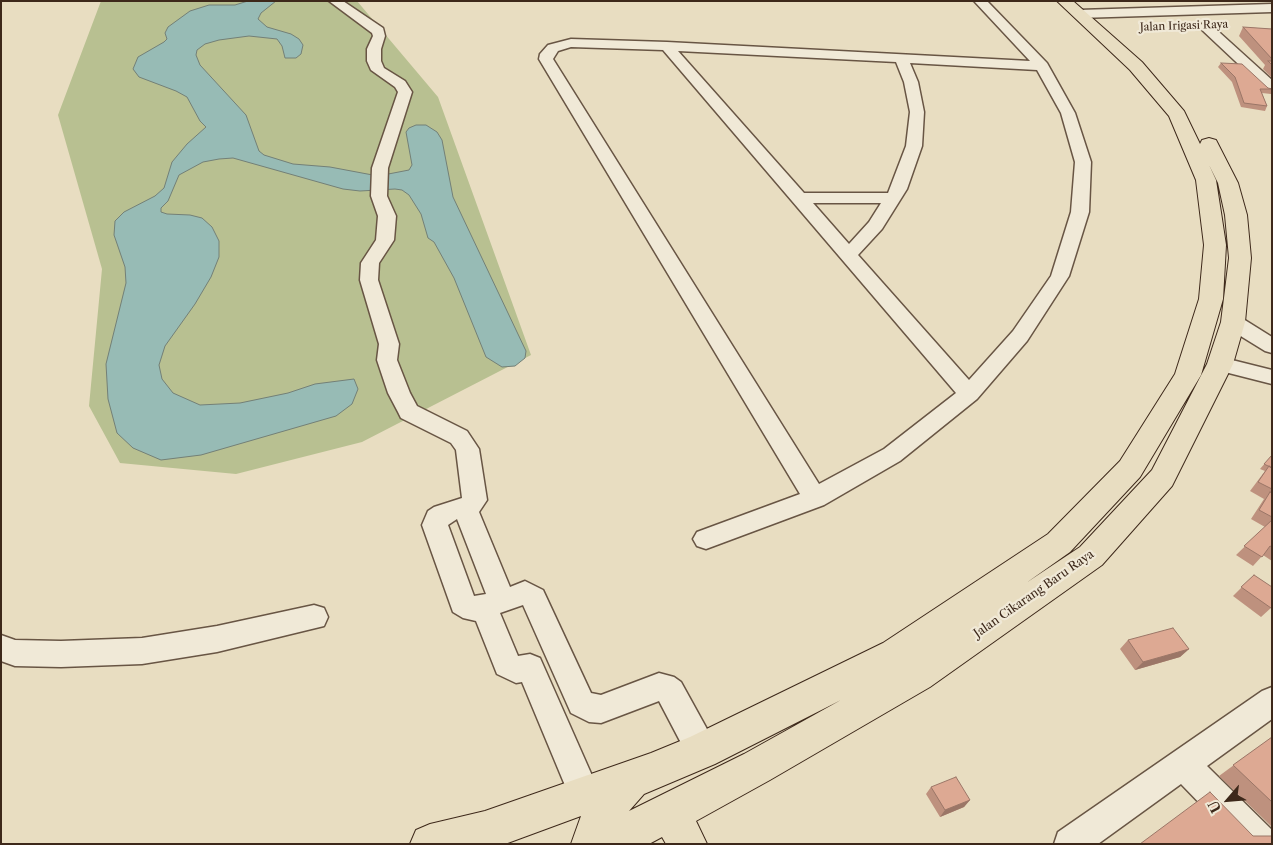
<!DOCTYPE html>
<style>
body{margin:0}
#map{position:relative;width:1273px;height:845px;overflow:hidden;background:#e8ddc1;font-family:"Libre Caslon Text",serif}
canvas{display:block}
.frame{position:absolute;inset:0;border:2px solid #3d281a;pointer-events:none}
.north{position:absolute;left:1203px;top:775px;width:50px;height:50px;-webkit-text-stroke:4px #f0e9d7;paint-order:stroke;rotate:243deg;font-size:14px;font-weight:700;line-height:20px;text-align:center;color:#3d281a}
.north::after{content:'';display:block;margin:auto;width:18px;height:22px;background:#3d281a;clip-path:polygon(50% 0,100% 100%,50% 72%,0 100%)}
</style>
<div id="map">
<canvas width="1273" height="845"></canvas>
<div class="frame"></div>
<div class="north">U</div>
</div>
<script>
const context = document.querySelector('canvas').getContext('2d');
context.lineJoin = 'round';
function fillPath(path, color) { context.fillStyle = color; context.fill(path, 'evenodd'); }
const shape = rows => new Path2D(rows.map(r => 'M' + r).join(''));
function stroke(path, color, width, dash) { context.strokeStyle = color; context.lineWidth = width; context.lineCap = dash ? 'butt' : 'round'; context.setLineDash(dash || []); context.stroke(path); }
function write(font, color, halo, rows, align = 'center') {
  context.font = font + ' "Libre Caslon Text",serif'; context.lineWidth = 4.5; context.setLineDash([]); context.textBaseline = 'middle'; context.strokeStyle = halo; context.fillStyle = color; for (const [text, x, y, turn = 0] of rows) {
    context.save(); context.translate(x, y); context.rotate((+turn || 0) * Math.PI / 180); context.textAlign = isNaN(turn) ? turn : align; if (halo) context.strokeText(text, 0, 0); context.fillText(text, 0, 0); context.restore();
  }
}
fillPath(shape([
 [101,1,357,1,438,97,531,355,362,442,236,474,120,463,89,406,102,269,58,115]
]), '#b8c091');
const water = shape([
 [248,1,276,1,261,13,258,19,267,27,291,34,299,39,303,45,301,54,296,58,285,58,282,46,277,39,249,36,219,40,205,44,197,50,196,55,200,65,246,115,259,151,264,155,293,164,330,167,378,176,409,170,412,165,406,132,409,128,416,125,426,125,437,132,442,140,453,197,526,351,525,358,515,366,502,367,486,357,454,278,434,242,428,238,421,214,409,195,402,190,395,189,360,191,343,189,233,158,219,159,203,162,179,175,168,201,161,208,161,212,167,214,190,215,202,218,212,227,219,241,219,257,211,277,195,304,165,346,159,365,162,379,173,393,200,405,240,403,288,393,315,384,354,379,358,389,352,404,336,416,201,455,161,460,133,448,117,433,108,399,106,364,126,283,125,267,114,235,115,221,124,212,155,196,164,188,172,162,187,144,206,127,200,121,187,97,176,91,139,77,133,69,138,57,164,42,167,39,165,33,168,27,190,11,209,5,235,5,248,1]
]);
fillPath(water, '#97bbb5');
stroke(water, '#738077', 1);
const minor = shape([
 [329,1,343,1,383,28,385,36,381,49,381,61,384,68,405,81,412,92,388,168,387,196,396,216,394,240,379,263,378,280,399,344,397,360,410,393,417,406,467,431,479,449,487,500,479,512,510,587,525,581,543,590,591,693,601,695,659,673,674,677,681,682,713,740,717,751,713,762,702,766,691,762,659,701,601,723,589,722,571,713,523,605,500,613,518,656,530,654,540,658,601,796,596,807,585,812,574,807,522,682,516,683,497,674,476,621,463,618,453,612,422,525,428,511,434,507,462,498,456,450,451,443,401,418,398,412,388,393,377,360,379,344,360,280,361,263,376,240,378,216,371,196,372,168,398,92,395,87,371,70,367,61,367,49,373,36,372,33,329,1],
 [457,519,486,594,474,596,448,525,457,519],
 [974,1,987,1,1047,63,1075,113,1091,162,1089,212,1069,276,1027,341,977,399,900,461,824,505,706,549,697,546,693,539,697,532,800,494,539,59,540,54,548,45,571,39,667,42,1030,61,974,1],
 [571,47,663,50,956,393,884,449,819,484,553,59,558,51,571,47],
 [678,51,896,62,904,82,910,112,906,146,888,193,804,193,678,51],
 [910,63,1037,70,1061,113,1075,162,1071,212,1051,276,1013,331,969,380,858,255,882,229,907,189,922,146,924,112,918,82,910,63],
 [813,203,881,203,869,222,849,244,813,203],
 [1272,4,1272,12,1079,18,1073,14,1079,10,1272,4],
 [1205,22,1209,23,1272,80,1272,92,1267,91,1201,29,1199,26,1205,22],
 [1233,315,1240,317,1272,337,1272,353,1265,351,1226,327,1223,322,1226,317,1233,315],
 [1220,357,1272,370,1272,384,1213,369,1209,364,1213,359,1220,357],
 [314,605,324,608,328,617,324,626,217,652,142,664,61,667,15,666,1,661,1,635,15,640,61,641,142,638,217,626,314,605],
 [1272,687,1272,719,1207,766,1272,830,1272,844,1239,844,1181,784,1098,844,1054,844,1058,832,1262,691,1272,687]
]);
const major = shape([
 [1057,1,1073,1,1142,62,1184,111,1200,144,1202,140,1209,138,1216,140,1238,183,1247,215,1251,258,1245,322,1233,364,1172,486,1102,565,930,687,770,780,696,821,707,844,666,844,662,837,649,844,571,844,581,816,505,844,410,844,416,830,430,824,485,811,651,753,690,737,883,643,1048,534,1120,461,1175,374,1199,299,1204,245,1196,180,1169,116,1130,70,1057,1],
 [1209,165,1218,183,1225,215,1229,258,1221,322,1207,364,1152,470,1080,547,1026,583,1070,552,1140,477,1201,375,1223,299,1226,245,1216,180,1209,165],
 [841,700,744,754,629,811,644,794,715,764,841,700]
]);
stroke(minor, '#685544', 3);
stroke(major, '#3d281a', 2);
fillPath(minor, '#f0e9d7');
fillPath(major, '#e8ddc1');
fillPath(shape([
 [1243,27,1272,29,1272,78,1263,69,1265,65,1239,36],
 [1221,63,1268,88,1272,89,1271,94,1262,93,1267,106,1265,111,1241,107,1232,82,1218,67],
 [1272,455,1272,561,1263,555,1253,566,1236,555,1265,527,1251,519,1264,499,1250,491,1265,471,1260,469],
 [1254,575,1272,607,1261,617,1233,596],
 [1128,640,1189,649,1180,657,1135,670,1120,649],
 [1272,737,1272,827,1219,776],
 [931,787,970,800,964,807,940,817,926,794]
]), '#be917e');
fillPath(shape([
 [1189,649,1180,657,1135,670,1143,662],
 [970,800,964,807,940,817,945,810]
]), '#9b7667');
const building = shape([
 [1243,27,1272,29,1272,59,1243,27],
 [1268,61,1272,61,1272,65,1268,61],
 [1221,63,1242,64,1268,88,1272,89,1260,89,1267,106,1244,103,1235,77,1221,63],
 [1272,455,1272,468,1264,464,1272,455],
 [1269,466,1272,468,1272,489,1258,482,1269,466],
 [1270,492,1272,493,1272,517,1259,510,1270,492],
 [1272,520,1272,547,1270,546,1262,557,1244,546,1272,520],
 [1254,575,1272,587,1272,607,1271,608,1241,587,1254,575],
 [1173,628,1189,649,1143,662,1128,640,1173,628],
 [1272,737,1272,802,1233,765,1272,737],
 [956,777,970,800,945,810,931,787,956,777],
 [1210,792,1253,836,1272,836,1272,844,1140,844,1210,792]
]);
fillPath(building, '#dda993');
stroke(building, '#9b7667', 1);
write('11px', '#3d281a', '#f0e9d7', [
 ["Jalan Irigasi Raya",1184,26,-2]
]);
write('12px', '#3d281a', '#f0e9d7', [
 ["Jalan Cikarang Baru Raya",1034,594,-35]
]);
</script>
